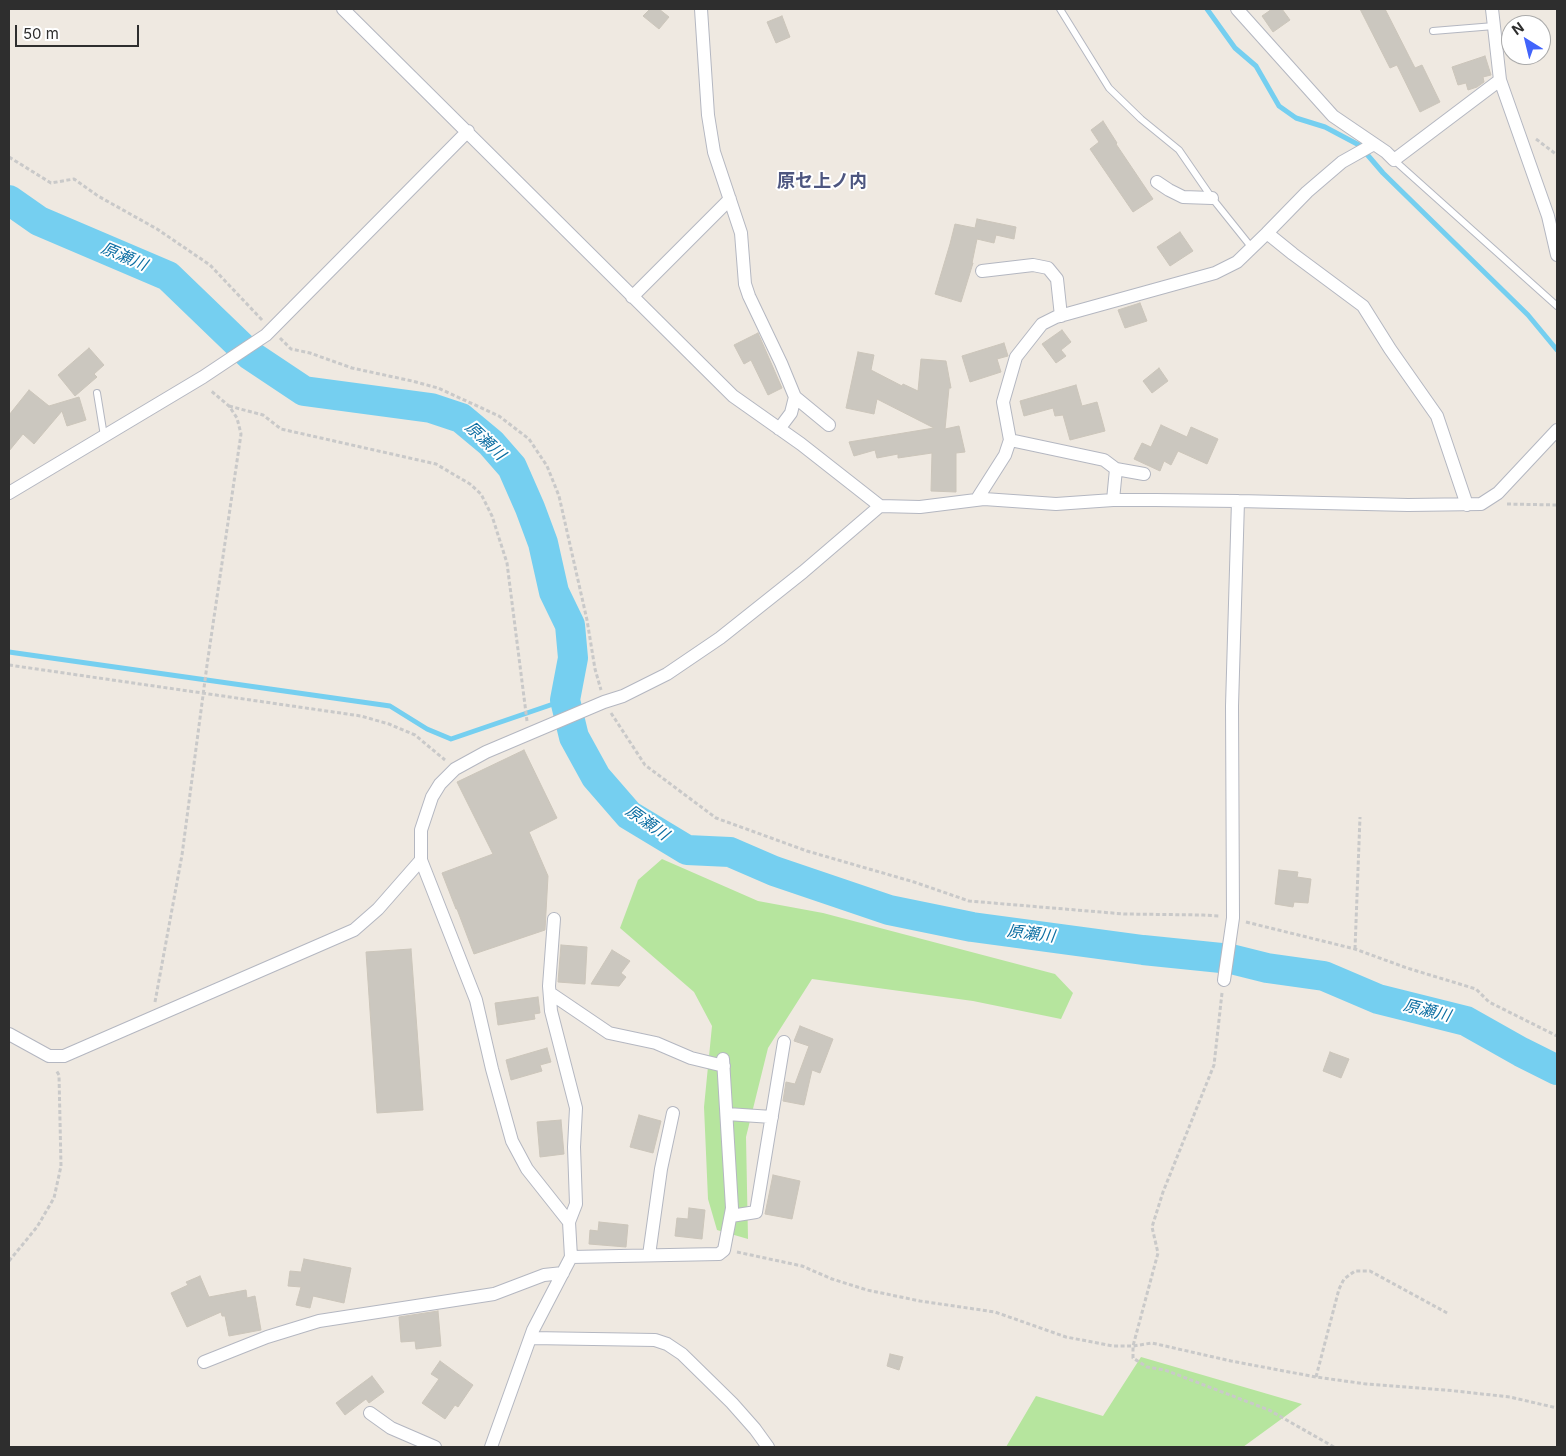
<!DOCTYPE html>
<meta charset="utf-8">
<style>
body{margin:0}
#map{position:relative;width:1566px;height:1456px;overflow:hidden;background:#efe9e1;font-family:Inter,sans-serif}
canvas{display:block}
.frame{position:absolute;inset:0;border:10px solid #2e2e2e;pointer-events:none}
.north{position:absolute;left:1501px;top:15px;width:50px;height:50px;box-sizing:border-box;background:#fff;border:1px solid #ababab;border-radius:50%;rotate:324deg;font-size:14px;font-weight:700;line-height:20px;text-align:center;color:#2e2e2e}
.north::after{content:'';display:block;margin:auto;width:18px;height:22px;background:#4264fb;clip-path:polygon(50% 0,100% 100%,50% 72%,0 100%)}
.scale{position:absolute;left:15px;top:25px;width:124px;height:22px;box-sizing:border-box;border:2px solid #2e2e2e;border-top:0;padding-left:6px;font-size:15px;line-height:18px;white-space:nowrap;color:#2e2e2e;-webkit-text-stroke:4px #fff;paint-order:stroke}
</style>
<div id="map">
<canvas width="1566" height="1456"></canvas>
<div class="frame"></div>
<div class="north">N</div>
<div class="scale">50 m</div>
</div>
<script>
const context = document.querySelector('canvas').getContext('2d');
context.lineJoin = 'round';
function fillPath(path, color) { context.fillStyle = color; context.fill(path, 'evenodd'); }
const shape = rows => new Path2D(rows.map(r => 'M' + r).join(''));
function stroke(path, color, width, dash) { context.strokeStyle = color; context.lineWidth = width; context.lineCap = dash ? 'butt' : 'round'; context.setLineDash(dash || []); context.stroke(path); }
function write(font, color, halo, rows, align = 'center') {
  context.font = font + ' Inter,"Noto Sans JP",sans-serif'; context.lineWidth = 4; context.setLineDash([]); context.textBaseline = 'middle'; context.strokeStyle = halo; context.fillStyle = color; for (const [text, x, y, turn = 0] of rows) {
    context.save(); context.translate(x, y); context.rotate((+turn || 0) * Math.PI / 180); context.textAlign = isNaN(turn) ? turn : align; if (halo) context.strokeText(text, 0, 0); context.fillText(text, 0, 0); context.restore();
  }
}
fillPath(shape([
 [662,859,758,901,823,913,1055,974,1073,993,1061,1019,973,1001,812,979,768,1048,746,1137,748,1239,717,1230,708,1199,704,1107,712,1026,694,992,620,928,638,880],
 [1141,1357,1302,1404,1243,1447,1006,1447,1036,1396,1103,1416]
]), '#b6e59e');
stroke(shape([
 [1207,9,1235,48,1256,66,1279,106,1296,118,1325,127,1359,145,1383,173,1528,315,1557,350],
 [9,652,390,706,427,729,451,739,565,700]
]), '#75cff0', 5);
stroke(shape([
 [9,200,39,221,168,276,250,355,304,391,431,408,461,418,491,443,512,467,530,508,543,543,554,592,570,625,573,658,565,700,574,737,596,777,629,815,687,850,730,852,774,871,889,910,972,927,1143,950,1231,959,1267,968,1324,976,1378,999,1466,1021,1521,1052,1557,1070]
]), '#75cff0', 30);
const building = shape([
 [650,9,659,9,669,17,659,29,643,16,650,9],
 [1272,9,1282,9,1290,20,1273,32,1262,16,1272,9],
 [1360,9,1385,9,1415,68,1422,65,1440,102,1420,112,1397,65,1390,68,1360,9],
 [782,16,790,37,776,43,767,22,782,16],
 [1485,56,1491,75,1483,77,1484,82,1477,87,1468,90,1466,83,1458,85,1452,67,1485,56],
 [1103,121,1117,143,1116,144,1153,199,1133,212,1090,149,1099,142,1091,130,1103,121],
 [977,219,1016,227,1014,239,996,235,994,243,977,239,972,263,973,263,961,302,935,294,950,244,955,224,975,228,977,219],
 [1180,232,1193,251,1170,266,1157,247,1180,232],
 [1140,303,1147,321,1125,328,1118,310,1140,303],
 [1062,330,1071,342,1061,350,1066,356,1056,363,1042,344,1062,330],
 [758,333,782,388,768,395,751,360,744,364,734,345,758,333],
 [1004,343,1008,356,997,359,1001,372,970,382,962,356,1004,343],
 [89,348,104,365,94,374,97,377,75,396,58,375,89,348],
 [858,352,874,355,871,370,902,386,903,384,918,391,921,359,946,361,951,388,949,388,945,429,959,426,965,452,956,453,956,492,931,491,932,453,898,458,898,454,877,458,875,450,854,456,849,442,934,428,877,399,874,414,846,408,858,352],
 [1159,368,1168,381,1152,393,1143,381,1159,368],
 [1076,385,1082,406,1097,402,1105,431,1070,440,1063,415,1055,416,1053,408,1024,416,1020,401,1076,385],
 [29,390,49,406,79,397,86,420,67,426,62,411,34,444,23,434,9,451,9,415,29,390],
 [1161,425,1187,437,1191,427,1218,439,1207,464,1178,451,1171,465,1164,461,1160,471,1134,459,1142,443,1151,447,1161,425],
 [524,750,557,818,529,832,548,876,545,930,474,954,457,909,456,909,442,873,493,854,457,782,524,750],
 [1279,870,1298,872,1297,877,1311,879,1308,903,1294,902,1293,907,1275,904,1279,870],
 [561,945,587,947,585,984,558,982,561,945],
 [411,949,423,1110,377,1113,366,952,411,949],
 [612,950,630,961,621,973,626,977,619,986,591,984,612,950],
 [538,997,540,1013,534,1014,535,1019,498,1025,495,1003,538,997],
 [800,1026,833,1039,820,1073,812,1070,804,1105,783,1101,786,1082,795,1084,809,1046,794,1041,800,1026],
 [547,1048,551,1062,540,1065,542,1071,511,1080,506,1060,547,1048],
 [1330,1052,1349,1059,1341,1078,1323,1071,1330,1052],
 [639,1115,661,1121,653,1153,630,1147,639,1115],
 [561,1120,564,1154,540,1157,537,1122,561,1120],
 [773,1175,800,1181,792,1219,765,1214,773,1175],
 [689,1208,705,1210,702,1239,675,1236,677,1218,688,1219,689,1208],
 [599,1222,628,1225,626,1247,589,1244,590,1230,598,1231,599,1222],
 [304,1259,351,1268,344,1303,313,1296,310,1308,296,1305,301,1287,288,1286,290,1271,301,1272,304,1259],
 [200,1276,209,1297,246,1290,247,1298,255,1296,261,1330,229,1336,225,1316,222,1316,221,1312,187,1327,171,1293,188,1285,186,1282,200,1276],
 [438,1311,441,1346,416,1349,415,1341,401,1342,399,1317,438,1311],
 [890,1354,903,1357,899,1370,887,1366,890,1354],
 [440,1361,473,1385,458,1407,455,1405,445,1419,422,1403,439,1379,431,1374,440,1361],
 [372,1376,384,1392,369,1403,366,1399,345,1415,336,1403,372,1376]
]);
fillPath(building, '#cbc7bf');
stroke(building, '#cbc5ba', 1);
const lane = shape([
 [1060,9,1109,88,1141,119,1179,150,1212,198,1252,248],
 [1433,31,1494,26],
 [1394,160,1557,306],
 [97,393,104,436]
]);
const street = shape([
 [343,9,733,396,801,444,880,506,920,507,984,499,1056,504,1113,500,1155,500,1238,501,1408,505,1481,504,1498,493,1557,430],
 [701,9,708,115,714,152,741,233,745,284,749,296,781,363,795,397,791,413,779,429],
 [1237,9,1333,116,1386,152,1394,160,1500,80],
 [1492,9,1500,80,1548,216,1557,255],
 [1157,182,1169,190,1183,197,1212,198],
 [1267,233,1293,254,1363,306,1390,349,1437,416,1467,505],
 [982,271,1033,265,1048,268,1057,279,1061,316],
 [632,297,730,199],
 [795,397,829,425],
 [1010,440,1104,460,1116,469,1144,474],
 [9,493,203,377,266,335,468,131],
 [977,499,1005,455,1010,440,1003,402,1016,357,1042,324,1056,317,1215,273,1237,262,1267,233,1307,192,1342,162,1374,144],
 [1113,500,1116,469],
 [554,919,549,986,551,1011,576,1108,574,1147,576,1204,569,1222],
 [1224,980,1233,918,1232,706,1238,501],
 [550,993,609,1033,656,1043,691,1058,724,1066],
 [9,1034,49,1056,64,1056,354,930,378,909,421,860],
 [727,1114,772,1117],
 [731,1216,756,1212,784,1042],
 [649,1255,661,1169,673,1113],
 [571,1257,719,1254,724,1250,732,1208,723,1059],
 [531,1338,655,1340,667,1344,682,1354,732,1403,755,1429,768,1447],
 [204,1362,267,1337,319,1321,494,1294,544,1275,563,1273],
 [370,1413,391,1428,435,1447],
 [491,1447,533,1330,571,1257,569,1222,527,1169,512,1141,492,1069,476,1000,421,860,421,830,432,797,440,784,455,769,486,752,604,702,623,696,667,674,720,638,803,572,880,506]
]);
stroke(lane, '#b4b7c1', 8);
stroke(street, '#b4b7c1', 14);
stroke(shape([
 [1536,139,1557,155],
 [9,157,51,183,74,179,98,196,157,229,210,265,263,321],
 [280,338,291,349,310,353,352,368,412,381,438,388,499,416,529,439,547,466,559,496,587,620,595,669,601,690],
 [229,406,263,415,281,429,436,464,470,484,481,494,492,516,507,563,527,721],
 [1507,504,1557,505],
 [9,665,361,716,389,724,415,735,445,760],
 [611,713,645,765,716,818,807,851,914,882,969,901,1124,914,1203,915,1220,916],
 [1246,922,1355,949,1407,968,1476,989,1489,1002,1557,1036],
 [1355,949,1360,817],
 [1222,993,1214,1065,1163,1192,1152,1227,1158,1253,1133,1346,1133,1358,1147,1367,1165,1370,1269,1410,1334,1447],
 [155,1002,182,855,207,665,241,434,237,418,229,406,210,390],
 [737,1252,802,1266,832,1279,867,1290,920,1301,995,1312,1066,1337,1113,1346,1133,1346,1152,1343,1231,1361,1316,1377,1366,1384,1446,1390,1510,1397,1557,1408],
 [9,1261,37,1227,54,1198,61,1166,59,1075,56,1070],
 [1316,1377,1339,1289,1344,1279,1355,1271,1370,1271,1449,1314]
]), '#c9c9c9', 3, [4, 2.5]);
stroke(lane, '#fff', 6);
stroke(street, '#fff', 12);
write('italic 16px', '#0d6fa3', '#fff', [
 ["原瀬川",124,257,23],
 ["原瀬川",485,441,43],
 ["原瀬川",647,823,35],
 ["原瀬川",1031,934,7],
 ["原瀬川",1427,1011,14]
]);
write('bold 18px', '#4d5680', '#fff', [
 ["原セ上ノ内",822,182]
]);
</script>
